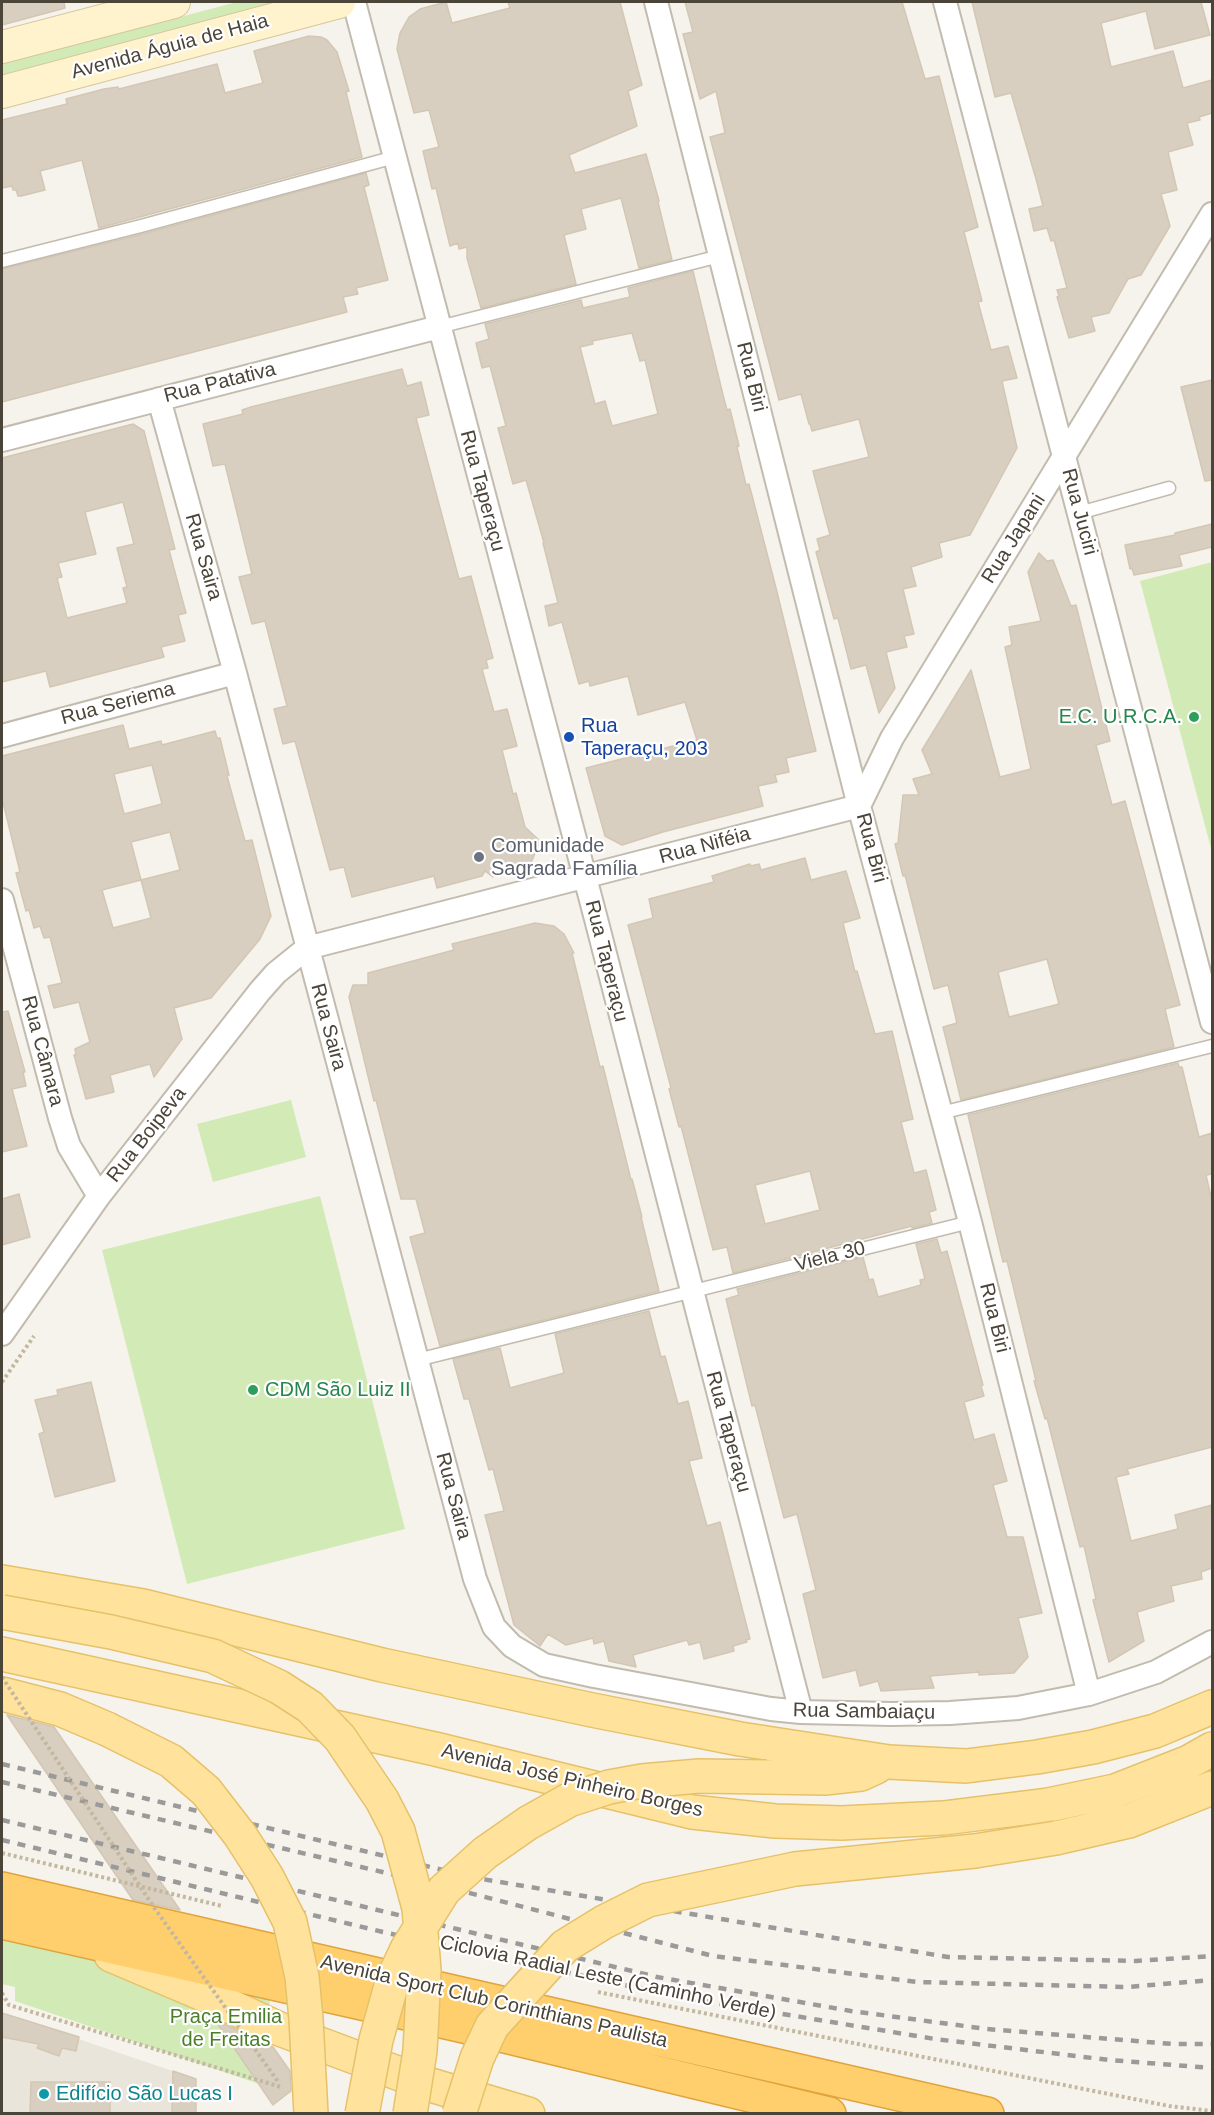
<!DOCTYPE html>
<meta charset="utf-8">
<style>
body{margin:0}
#map{position:relative;width:1214px;height:2115px;overflow:hidden;background:#f6f3ec;font-family:Helvetica,sans-serif}
canvas{display:block}
.frame{position:absolute;inset:0;border:3px solid #4b4439;pointer-events:none}
</style>
<div id="map">
<canvas width="1214" height="2115"></canvas>
<div class="frame"></div>
</div>
<script>
const context = document.querySelector('canvas').getContext('2d');
context.lineJoin = 'round';
function fillPath(path, color) { context.fillStyle = color; context.fill(path, 'evenodd'); }
const shape = rows => new Path2D(rows.map(r => 'M' + r).join(''));
function stroke(path, color, width, dash) { context.strokeStyle = color; context.lineWidth = width; context.lineCap = dash ? 'butt' : 'round'; context.setLineDash(dash || []); context.stroke(path); }
function write(font, color, halo, rows, align = 'center') {
  context.font = font + ' Helvetica,sans-serif'; context.lineWidth = 4.5; context.setLineDash([]); context.textBaseline = 'middle'; context.strokeStyle = halo; context.fillStyle = color; for (const [text, x, y, turn = 0] of rows) {
    context.save(); context.translate(x, y); context.rotate((+turn || 0) * Math.PI / 180); context.textAlign = isNaN(turn) ? turn : align; if (halo) context.strokeText(text, 0, 0); context.fillText(text, 0, 0); context.restore();
  }
}
fillPath(shape([
 [2,2013,196,2079,196,2113,2,2114]
]), '#eae5da');
fillPath(shape([
 [237,2,279,2,2,75,2,64],
 [1212,562,1212,852,1140,581],
 [291,1100,306,1157,213,1182,197,1124],
 [320,1196,405,1529,187,1584,102,1250],
 [2,1934,270,1997,265,2086,15,2001,15,1987,2,1984]
]), '#d2eab5');
const building = shape([
 [2,2,64,2,65,8,2,25,2,2],
 [446,2,452,23,510,8,508,2,620,2,642,85,628,91,637,126,569,155,575,173,646,154,659,201,658,202,672,260,639,268,621,198,581,209,586,229,564,235,576,284,481,308,467,258,467,247,459,249,458,243,450,246,436,188,432,189,423,151,439,147,429,110,414,113,397,49,400,33,409,17,420,9,446,2],
 [685,2,902,2,925,79,939,76,978,227,964,232,982,301,978,302,991,350,1008,346,1017,378,1002,381,1017,448,970,535,939,543,942,557,911,567,916,586,903,589,914,634,904,636,907,647,886,652,895,688,879,713,866,665,851,669,838,618,834,619,816,552,820,550,817,539,830,535,813,471,869,457,859,419,812,431,810,424,809,424,801,394,779,400,710,137,725,133,716,91,700,99,683,34,693,32,685,2],
 [972,2,1201,2,1210,35,1155,49,1146,11,1101,23,1111,67,1173,51,1183,88,1212,80,1212,113,1199,117,1200,120,1187,123,1193,145,1168,152,1177,190,1161,194,1170,226,1141,275,1128,279,1109,313,1091,317,1095,331,1069,338,1057,297,1059,296,1057,290,1067,288,1054,240,1051,241,1047,228,1034,231,1029,209,1043,206,1036,179,1011,93,995,97,972,2],
 [309,36,321,37,327,40,337,52,349,91,346,92,362,157,99,228,82,160,40,171,45,190,21,196,18,196,16,190,13,190,12,186,2,188,2,120,67,104,66,99,104,89,118,87,119,89,217,64,225,93,263,83,254,51,309,36],
 [366,173,369,185,364,187,388,280,356,288,358,294,343,297,347,312,2,402,2,269,143,234,366,173],
 [693,271,723,395,727,410,730,409,739,446,737,447,746,485,749,484,776,588,816,751,786,758,789,772,775,775,777,782,758,786,763,806,663,832,622,845,605,836,586,768,697,740,685,702,638,715,628,676,590,686,589,681,579,684,562,622,549,626,545,606,558,603,543,543,544,543,526,480,513,484,498,428,506,426,490,366,482,368,476,343,489,339,485,324,581,300,583,308,630,297,628,288,693,271],
 [632,333,640,361,645,360,658,414,612,426,605,401,595,404,580,347,593,344,592,341,632,333],
 [402,369,407,386,421,382,429,415,416,418,459,579,471,576,493,658,486,660,488,668,482,669,494,712,507,709,517,746,502,750,513,794,516,793,525,827,540,841,531,863,515,867,512,865,506,873,499,868,493,877,485,871,482,876,437,888,434,876,352,897,344,867,330,870,295,741,283,744,274,709,287,706,265,621,252,624,239,577,252,574,225,464,213,466,203,424,243,414,242,410,251,407,402,369],
 [1212,380,1212,480,1205,481,1181,387,1212,380],
 [133,424,144,431,175,549,169,550,186,613,178,615,185,641,161,647,164,657,50,687,46,671,2,682,2,458,133,424],
 [123,502,134,544,117,548,127,587,123,588,127,603,67,618,57,578,62,577,58,563,96,554,85,512,123,502],
 [1212,524,1212,547,1179,555,1182,566,1134,575,1132,568,1130,569,1125,545,1175,535,1175,533,1212,524],
 [1039,553,1047,561,1053,560,1071,606,1076,605,1110,741,1096,745,1112,805,1125,801,1180,1005,1165,1009,1174,1047,961,1100,943,1027,957,1023,948,985,934,989,905,875,903,876,895,844,898,843,903,795,919,795,913,779,932,774,922,750,971,670,1000,777,1031,769,1005,647,1012,645,1009,627,1041,621,1028,572,1039,553],
 [1047,959,1059,1004,1009,1017,998,972,1047,959],
 [123,725,129,749,161,741,162,745,215,731,217,738,220,738,229,775,227,776,245,841,252,840,271,916,260,939,211,998,174,1008,182,1039,154,1077,150,1064,110,1075,114,1092,86,1099,74,1055,76,1055,75,1049,90,1042,79,1002,54,1008,48,986,62,983,50,937,44,938,40,926,34,928,29,910,26,911,16,873,20,872,2,798,2,756,123,725],
 [152,765,162,804,124,814,114,774,152,765],
 [170,832,180,870,141,880,131,842,170,832],
 [141,880,151,918,113,928,102,890,141,880],
 [805,858,811,880,846,871,860,918,843,923,855,972,857,971,875,1034,892,1031,913,1119,901,1122,914,1173,926,1170,936,1210,929,1212,932,1223,912,1228,912,1226,733,1273,727,1247,713,1250,681,1126,679,1127,669,1089,671,1088,628,925,653,918,649,899,714,882,712,876,750,864,751,866,759,864,761,870,805,858],
 [810,1171,820,1210,765,1224,755,1185,810,1171],
 [535,923,554,926,564,934,574,953,572,953,600,1067,603,1066,631,1180,632,1179,642,1217,641,1217,659,1291,440,1346,410,1237,425,1233,416,1199,401,1199,376,1100,374,1101,349,997,353,985,368,985,368,973,454,950,452,944,535,923],
 [8,1011,25,1072,23,1072,26,1086,12,1089,27,1146,2,1152,2,1012,8,1011],
 [1178,1063,1179,1067,1182,1067,1199,1137,1212,1133,1212,1174,1206,1175,1212,1201,1212,1447,1127,1469,1129,1474,1116,1477,1131,1541,1178,1529,1175,1515,1212,1505,1212,1568,1201,1572,1202,1579,1171,1586,1174,1601,1137,1612,1144,1641,1109,1662,1093,1600,1096,1599,1084,1546,1080,1547,1047,1418,1045,1419,1034,1381,1036,1381,1007,1261,1003,1262,968,1115,1178,1063],
 [19,1194,30,1237,2,1245,2,1199,19,1194],
 [937,1239,941,1253,947,1251,983,1385,981,1386,984,1396,964,1402,974,1440,994,1434,1007,1481,993,1485,1007,1537,1023,1537,1042,1613,1018,1618,1028,1657,1014,1673,979,1675,979,1672,930,1676,934,1688,881,1691,878,1681,860,1686,856,1670,823,1678,803,1594,816,1590,797,1514,784,1518,755,1405,752,1406,726,1299,739,1295,737,1289,863,1257,869,1280,873,1279,878,1297,921,1285,920,1280,925,1279,916,1244,937,1239],
 [649,1311,661,1357,665,1356,678,1404,688,1401,702,1458,689,1461,707,1526,720,1522,750,1639,746,1640,747,1642,733,1646,734,1651,704,1659,700,1642,689,1645,687,1640,633,1655,636,1667,609,1661,604,1641,594,1644,593,1638,566,1645,548,1634,540,1646,514,1625,485,1515,504,1511,493,1469,489,1470,469,1399,464,1399,453,1359,500,1348,510,1388,564,1373,555,1334,649,1311],
 [91,1382,115,1481,55,1497,39,1434,44,1432,35,1400,58,1395,57,1390,91,1382],
 [7,1715,54,1727,180,1910,133,1900,7,1715],
 [2,2013,79,2037,76,2051,62,2048,59,2056,37,2048,39,2044,2,2037,2,2013],
 [215,2020,273,2047,290,2071,291,2091,273,2105,215,2020],
 [173,2071,196,2079,196,2114,172,2114,173,2071],
 [31,2082,110,2082,110,2114,30,2114,31,2082]
]);
fillPath(building, '#d8cfc1');
stroke(building, '#d3c7b4', 1.5);
const lane = shape([
 [2,261,141,226,395,157],
 [439,327,720,256],
 [1079,513,1169,488],
 [941,1113,1212,1046],
 [417,1360,970,1222]
]);
const street = shape([
 [354,2,596,919,801,1712],
 [656,2,859,806,970,1222,1089,1694],
 [945,2,1212,1022],
 [159,399,235,673,475,1579,494,1627,512,1646,544,1665,594,1676,771,1709,801,1712,891,1714,950,1713,1018,1708,1089,1694,1156,1672,1212,1642],
 [2,440,439,327],
 [2,736,235,673],
 [2,900,60,1118,69,1146,99,1196],
 [2,1334,99,1196,260,991,276,973,307,948,859,806,892,738,1212,214]
]);
const secondary = shape([
 [2,47,174,2],
 [2,92,339,2]
]);
const primary = shape([
 [2,1582,143,1606,382,1665,592,1710,740,1739,889,1762,966,1766,1037,1757,1093,1747,1155,1731,1212,1707],
 [2,1654,435,1749,692,1812,775,1821,842,1823,943,1818,1048,1805,1115,1791,1189,1762,1212,1749],
 [2,1694,60,1709,107,1729],
 [766,1777,825,1778,861,1774,876,1767],
 [1056,1838,1129,1821,1212,1788],
 [111,1955,217,2000,277,2028,424,2083,528,2114]
]);
const highway = shape([
 [2,1889,987,2114],
 [2,1922,459,2025,829,2114]
]);
stroke(lane, '#c2bbae', 15);
stroke(street, '#c2bbae', 26);
stroke(secondary, '#d6c79b', 34);
stroke(primary, '#e6c16a', 36);
stroke(highway, '#e0a43c', 36);
stroke(shape([
 [2,1382,34,1336],
 [2,1853,222,1906],
 [598,1992,1169,2106,1212,2111],
 [2,1993,9,2005,281,2087]
]), '#c4b79f', 4, [3, 3]);
stroke(lane, '#fff', 12);
stroke(street, '#fff', 22);
stroke(secondary, '#fff3cd', 32);
stroke(primary, '#ffe39c', 33);
stroke(highway, '#ffcf6e', 33);
stroke(shape([
 [2,1764,476,1878,948,1957,1136,1961,1212,1956],
 [2,1782,450,1888,713,1956,917,1982,1127,1987,1212,1980],
 [2,1820,657,1977,851,2011,987,2029,1173,2044,1212,2044],
 [2,1840,383,1932,679,1997,935,2039,1109,2060,1212,2068]
]), '#9a9a9a', 4.5, [8, 8]);
const primaryBridge = shape([
 [2,1612,111,1632,213,1656,279,1687,310,1707,340,1738,382,1800,398,1831,419,1908,424,1970,422,2013,420,2051,410,2114],
 [107,1729,171,1761,206,1791,240,1835,267,1877,290,1922,302,1977,306,2019,311,2114],
 [362,2114,376,2040,393,1979,407,1949,444,1890,485,1853,528,1823,569,1800,609,1787,642,1781,699,1776,766,1777],
 [459,2114,477,2058,492,2026,565,1946,604,1922,648,1900,795,1869,975,1851,1056,1838]
]);
stroke(primaryBridge, '#e6c16a', 36, []);
stroke(shape([
 [2,1677,153,1906,279,2083]
]), '#c4b79f', 4, [3, 3]);
stroke(primaryBridge, '#ffe39c', 33);
for (const [x, y, r, color] of [
 [1194,717,6,"#2e9e5b"],
 [569,737,6,"#1a4fb4"],
 [479,857,6,"#6b7280"],
 [253,1390,6,"#2e9e5b"],
 [44,2094,6,"#0f9aa8"]
]) { const dot = new Path2D(); dot.arc(x, y, r, 0, 2 * Math.PI); context.fillStyle = color; context.fill(dot); stroke(dot, '#fff', 2); }
write('20px', '#4b4439', '#fff', [
 ["Avenida Águia de Haia",170,47,-15],
 ["Rua Biri",751,377,76],
 ["Rua Patativa",220,383,-14],
 ["Rua Taperaçu",482,491,75],
 ["Rua Juciri",1079,512,75],
 ["Rua Japani",1014,539,-58],
 ["Rua Saira",203,557,74],
 ["Rua Seriema",118,704,-15],
 ["Rua Niféia",705,846,-15],
 ["Rua Biri",871,848,75],
 ["Rua Taperaçu",606,961,76],
 ["Rua Saira",328,1027,75],
 ["Rua Câmara",42,1051,75],
 ["Rua Boipeva",147,1135,-52],
 ["Viela 30",830,1257,-14],
 ["Rua Biri",994,1318,76],
 ["Rua Taperaçu",728,1432,75],
 ["Rua Saira",453,1496,75],
 ["Rua Sambaiaçu",864,1712,1],
 ["Avenida José Pinheiro Borges",572,1781,13],
 ["Ciclovia Radial Leste (Caminho Verde)",608,1978,12],
 ["Avenida Sport Club Corinthians Paulista",494,2002,13]
]);
write('20px', '#27864d', '#fff', [
 ["E.C. U.R.C.A.",1182,717],
 ["CDM São Luiz II",265,1390,"left"]
], 'right');
write('20px', '#164399', '#fff', [
 ["Rua",581,726],
 ["Taperaçu, 203",581,749]
], 'left');
write('20px', '#5b616d', '#fff', [
 ["Comunidade",491,846],
 ["Sagrada Família",491,869]
], 'left');
write('20px', '#4a7f2a', '#fff', [
 ["Praça Emilia",226,2017],
 ["de Freitas",226,2040]
]);
write('20px', '#0d838f', '#fff', [
 ["Edifício São Lucas I",56,2094]
], 'left');
</script>
